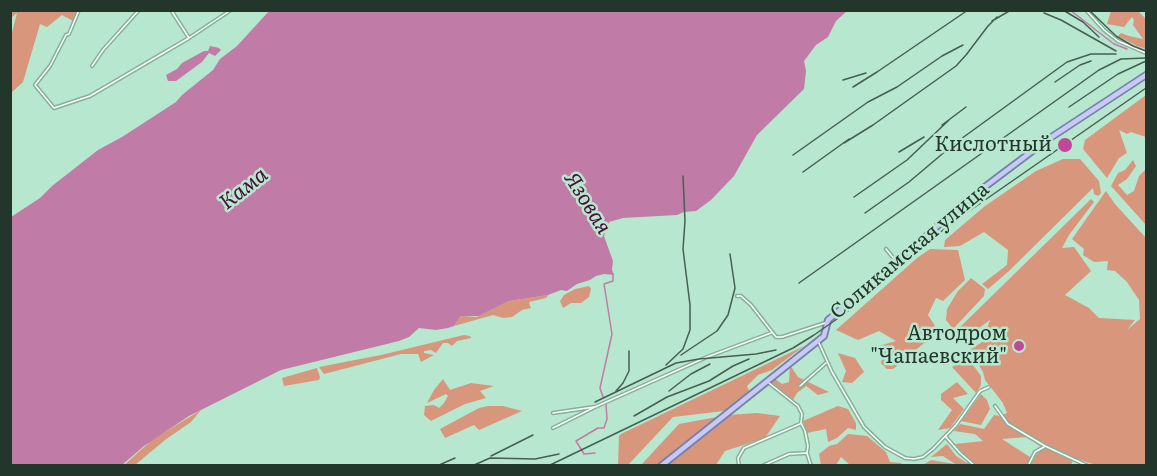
<!DOCTYPE html>
<meta charset="utf-8">
<style>
body{margin:0}
#map{position:relative;width:1157px;height:476px;overflow:hidden;background:#b7e7ce;font-family:Literata,serif}
canvas{display:block}
.frame{position:absolute;inset:0;border:12px solid #23362c;pointer-events:none}
</style>
<div id="map">
<canvas width="1157" height="476"></canvas>
<div class="frame"></div>
</div>
<script>
const context = document.querySelector('canvas').getContext('2d');
context.lineJoin = 'round';
function fillPath(path, color) { context.fillStyle = color; context.fill(path, 'evenodd'); }
const shape = rows => new Path2D(rows.map(r => 'M' + r).join(''));
function stroke(path, color, width, dash) { context.strokeStyle = color; context.lineWidth = width; context.lineCap = dash ? 'butt' : 'round'; context.setLineDash(dash || []); context.stroke(path); }
function write(font, color, halo, rows, align = 'center') {
  context.font = font + ' Literata,serif'; context.lineWidth = 5; context.setLineDash([]); context.textBaseline = 'middle'; context.strokeStyle = halo; context.fillStyle = color; for (const [text, x, y, turn = 0] of rows) {
    context.save(); context.translate(x, y); context.rotate((+turn || 0) * Math.PI / 180); context.textAlign = isNaN(turn) ? turn : align; if (halo) context.strokeText(text, 0, 0); context.fillText(text, 0, 0); context.restore();
  }
}
fillPath(shape([
 [11,10,77,11,73,21,62,15,47,27,40,24,23,82,11,93,11,36,17,13,11,18],
 [1111,11,1138,11,1146,19,1146,49,1137,46,1118,36,1121,33,1129,36,1143,39,1133,25,1134,20,1132,17,1124,27,1107,24],
 [1146,95,1146,137,1131,132,1127,134,1119,130,1127,153,1119,158,1107,178,1083,149,1085,140],
 [1063,159,1080,159,1099,181,1101,193,1098,196,1094,194,1093,188,1009,271,988,289,982,284,1007,265,1008,250,984,232,960,246,944,247,945,240,985,206,1036,171],
 [1133,160,1136,166,1127,179,1118,185,1127,195,1134,191,1139,176,1145,170,1146,225,1111,186,1118,173,1125,170],
 [1106,191,1115,204,1146,238,1146,465,1096,465,1074,458,1071,465,921,466,931,460,955,464,943,456,931,457,947,444,956,456,967,463,969,460,955,444,983,441,975,434,954,431,960,424,984,429,994,415,1000,416,1007,413,1003,403,985,380,983,372,970,350,982,342,990,320,962,340,956,331,1091,199,1094,202,1069,235,1062,248,1074,247,1091,271,1065,295,1089,308,1099,318,1135,320,1127,330,1140,319,1139,300,1127,282,1115,271,1107,270,1108,261,1094,262,1083,255,1084,249,1072,239],
 [1027,437,1041,447,1033,459,1002,439],
 [930,249,958,250,965,280,943,301,936,298,928,315,935,326,935,334,893,369,887,369,881,363,883,354,871,354,879,346,896,341,879,331,858,340,836,330,917,258],
 [971,278,985,289,984,296,953,329,946,320,947,309,958,291],
 [589,286,591,289,589,297,581,303,571,303,563,308,560,301,564,295,575,289],
 [548,295,546,298,529,302,531,308,522,310,512,317,503,318,493,315,454,326,461,316,477,317,509,301],
 [464,335,470,336,471,338,457,341,452,346,448,343,443,343,436,353,431,350,424,351,424,353,434,355,421,362,418,354,401,354,324,374,319,367,381,355],
 [804,346,772,370,758,375,747,386,749,391,724,411,673,417,628,465,618,465,619,436,621,434],
 [838,353,855,358,864,372,852,383,842,382,846,371],
 [967,357,981,376,981,385,976,393,952,367],
 [790,365,798,377,829,392,818,395,806,386,797,393,793,400,771,382,775,379,782,384,789,382],
 [317,368,320,377,319,380,284,386,282,378],
 [443,379,450,390,471,383,494,386,480,391,486,398,465,404,431,421,424,415,425,406,434,405,439,408,444,403,448,396,446,394,427,403,434,390],
 [957,382,968,394,953,398,964,409,950,428,938,430,952,410,941,400,941,394],
 [981,394,987,400,990,409,981,425,961,421],
 [488,406,503,406,522,411,479,430,474,425,445,438,440,429,479,408],
 [838,406,848,409,856,423,856,430,848,428,837,438,828,442,826,429,807,433,803,421],
 [201,410,191,422,165,440,135,465,123,466,152,440],
 [757,413,780,416,765,438,725,451,716,465,665,466,728,415],
 [717,417,658,465,641,465,679,424],
 [848,434,867,436,886,452,890,462,901,463,903,465,850,465,841,457,836,465,821,465,819,454,829,446,837,444]
]), '#d8967c');
fillPath(shape([
 [270,10,847,10,847,11,836,21,828,37,816,45,804,61,806,71,804,89,757,135,734,176,711,200,696,211,684,212,677,215,623,218,609,222,604,236,613,261,612,270,614,275,604,274,596,276,590,280,577,284,567,291,561,290,548,295,509,301,479,316,461,316,454,326,448,328,436,330,419,328,409,337,399,341,281,370,189,416,144,446,122,465,11,465,11,217,40,198,52,186,98,150,122,137,176,102,182,95,213,70,220,59,237,46],
 [210,46,219,48,221,50,215,56,209,53,202,62,176,81,168,81,166,75,177,69,182,63,204,51,208,51]
]), '#c07ca6');
stroke(shape([
 [1070,10,1114,44,1127,49],
 [603,397,600,388,612,334,604,284,613,281,613,274],
 [595,453,584,454,576,441,598,428,604,428,607,419,606,404]
]), '#c07ca6', 1.5);
const minor = shape([
 [79,10,69,34,66,35,50,66,35,85,54,108,90,96,189,38],
 [171,10,189,38,231,10],
 [1086,10,1104,30,1118,41,1146,53],
 [92,66,103,50,139,10],
 [886,249,895,260],
 [737,296,741,296,751,305,776,337,782,337,825,323],
 [819,343,832,372,864,427,885,447,905,458,914,459,923,457,933,449,956,425,980,391,989,387],
 [769,383,798,406,802,414,801,423,805,431,808,446,807,453,811,466],
 [800,386,826,363],
 [995,406,1008,424,1045,446,1088,466],
 [553,413,594,407],
 [553,428,595,407,707,357,771,333],
 [946,437,960,453,975,466],
 [739,466,738,458,744,448,800,424],
 [762,466,789,454,806,453],
 [1028,466,1035,452,1044,447]
]);
const primary = shape([
 [661,466,824,336,828,320,871,284,966,201,1047,140,1146,75]
]);
stroke(minor, '#83b199', 4.5);
stroke(primary, '#777fab', 8);
stroke(minor, '#fff', 1.5);
stroke(primary, '#c8caf6', 4.5);
stroke(shape([
 [1063,10,1083,22,1099,37],
 [1089,10,1116,36,1133,46,1146,51],
 [1044,13,1061,20,1116,51],
 [992,21,1011,10],
 [843,80,866,73],
 [1055,82,1080,65,1091,61],
 [853,87,877,72,968,10],
 [1069,107,1118,74,1146,61],
 [942,125,966,107],
 [844,143,873,125,956,66,966,55,988,26,997,17],
 [899,152,924,137],
 [793,155,868,102,897,87,942,56,963,45],
 [803,172,849,139],
 [854,197,907,160,949,120],
 [865,213,909,182,954,144,1067,62,1091,54,1116,54],
 [799,283,1099,70,1121,59,1146,58],
 [681,355,717,331,728,315,735,288,730,254],
 [666,365,683,349,690,330,690,305,683,249,685,221,683,176],
 [616,391,623,383,629,371,629,351],
 [669,391,691,374,710,364],
 [595,402,676,363,699,359,756,354,776,350],
 [634,416,667,397,709,381,733,366,749,359],
 [491,456,533,435],
 [170,466,172,465],
 [437,466,455,458],
 [472,466,490,458,535,459,559,454],
 [548,466,793,348,814,335,847,312,949,225,1146,88]
]), '#455f51', 1.5);
for (const [x, y, r, color] of [
 [1065,145,8,"#c1479b"],
 [1019,346,6,"#c1479b"]
]) { const dot = new Path2D(); dot.arc(x, y, r, 0, 2 * Math.PI); context.fillStyle = color; context.fill(dot); stroke(dot, '#b7e7ce', 2); }
write('20px', '#23362c', '#b7e7ce', [
 ["Кислотный",1052,145],
 ["Автодром",1007,334],
 ["\"Чапаевский\"",1007,357]
], 'right');
write('20px', '#23362c', '#b7e7ce', [
 ["Соликамская улица",910,251,-40]
]);
write('italic 21px', '#4a0c38', '#b7e7ce', [
 ["Кама",244,189,-38],
 ["Язовая",587,203,58]
]);
</script>
